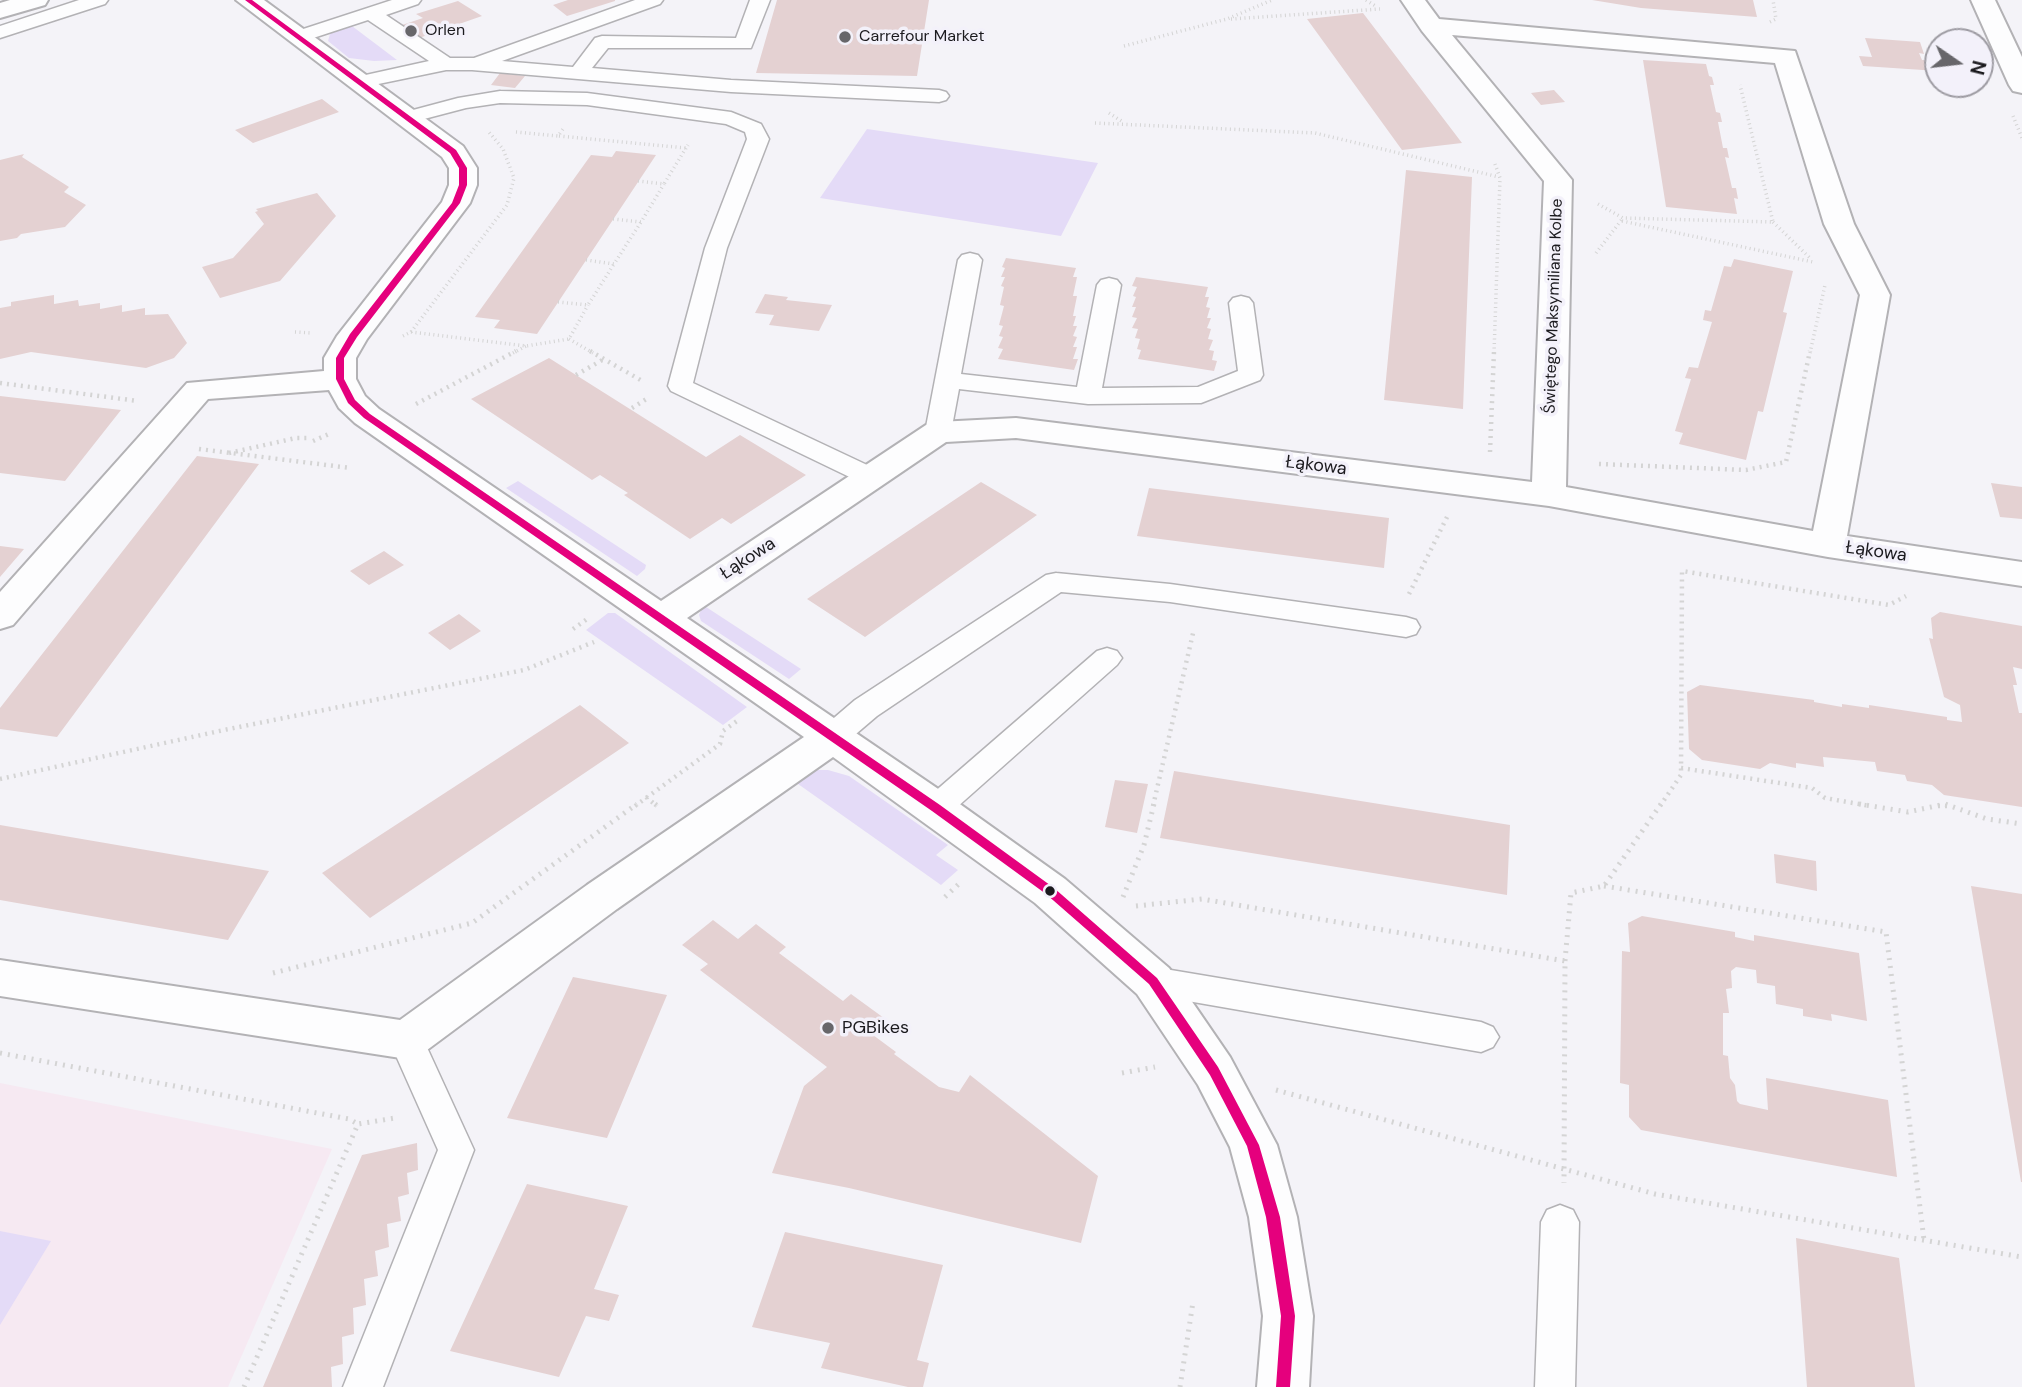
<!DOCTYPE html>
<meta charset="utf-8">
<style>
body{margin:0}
#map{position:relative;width:2022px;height:1387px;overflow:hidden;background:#f4f3f8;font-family:"DM Sans",sans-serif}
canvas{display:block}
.north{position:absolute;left:1924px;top:28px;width:70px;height:70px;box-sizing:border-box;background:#f3f1fa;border:2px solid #9d9ba2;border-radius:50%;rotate:104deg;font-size:19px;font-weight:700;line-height:28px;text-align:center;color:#1b1a1e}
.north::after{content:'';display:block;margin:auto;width:24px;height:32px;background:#67666a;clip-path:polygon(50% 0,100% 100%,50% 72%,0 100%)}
</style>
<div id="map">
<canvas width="2022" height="1387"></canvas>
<div class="north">N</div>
</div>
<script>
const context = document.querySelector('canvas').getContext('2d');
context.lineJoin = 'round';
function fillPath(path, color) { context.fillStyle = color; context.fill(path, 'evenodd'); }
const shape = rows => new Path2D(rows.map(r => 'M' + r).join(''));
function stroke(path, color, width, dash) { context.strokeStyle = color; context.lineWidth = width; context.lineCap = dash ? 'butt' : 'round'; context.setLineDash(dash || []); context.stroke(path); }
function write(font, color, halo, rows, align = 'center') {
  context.font = font + ' "DM Sans",sans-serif'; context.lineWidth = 7; context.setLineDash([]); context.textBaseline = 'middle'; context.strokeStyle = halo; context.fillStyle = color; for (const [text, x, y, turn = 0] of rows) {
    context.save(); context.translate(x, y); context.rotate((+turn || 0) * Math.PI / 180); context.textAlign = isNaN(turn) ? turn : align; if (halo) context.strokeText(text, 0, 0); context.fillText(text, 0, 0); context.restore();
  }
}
fillPath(shape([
 [0,1083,332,1149,228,1387,0,1387]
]), '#f6e9f2');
fillPath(shape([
 [348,23,397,60,374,61,349,58,328,41,330,34,335,28],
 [867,129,1098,163,1061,236,820,198],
 [518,481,646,565,645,569,637,576,506,488],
 [703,605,801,669,789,679,701,621,699,615],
 [608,613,615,613,747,707,723,725,586,630],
 [814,770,828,770,849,776,948,845,936,855,958,870,941,885,791,779],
 [0,1231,51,1241,0,1325]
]), '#e4dbf7');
fillPath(shape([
 [568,0,615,0,615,1,567,16,553,5],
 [777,0,929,0,917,76,756,73],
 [1592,0,1753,0,1757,17,1641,8],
 [458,1,482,16,402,44,384,31,423,18,416,14],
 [1363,13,1462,143,1402,150,1307,19],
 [1865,38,1920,42,1924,54,1919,53,1922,60,1938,61,1938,71,1863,66,1859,56,1872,57],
 [1643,60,1706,64,1709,76,1712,77,1714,85,1710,85,1716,112,1720,113,1722,122,1718,122,1723,148,1727,148,1729,158,1725,157,1732,188,1736,188,1738,199,1734,198,1737,214,1666,207],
 [500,73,525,76,515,88,491,85],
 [1554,90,1565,102,1541,105,1531,93],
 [322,99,339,112,253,143,235,130],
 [616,151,656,155,537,334,494,328,500,320,475,317,591,155,612,157],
 [24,154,22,157,69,187,64,192,86,205,65,227,21,234,17,238,0,241,0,160],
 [1406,170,1472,177,1463,409,1384,400],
 [317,193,336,216,280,281,220,298,202,267,233,258,264,224,255,212,258,211,256,209],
 [1006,258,1076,268,1073,277,1077,277,1073,296,1077,296,1073,316,1076,316,1073,326,1077,326,1073,336,1077,337,1073,347,1077,347,1073,359,1078,359,1074,370,998,359,1003,349,998,348,1003,337,999,336,1003,326,999,325,1004,306,1000,305,1004,287,1001,286,1005,277,1001,277,1005,268,1002,267],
 [1734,259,1793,271,1783,312,1787,313,1763,412,1758,411,1746,460,1679,444,1683,433,1675,431,1691,379,1685,378,1689,367,1698,368,1712,322,1703,320,1705,310,1711,311,1724,266,1731,267],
 [1136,277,1208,287,1205,297,1209,297,1206,307,1210,308,1207,318,1211,318,1207,328,1211,329,1208,339,1213,340,1209,350,1214,351,1212,360,1217,361,1214,371,1138,359,1141,350,1137,349,1140,339,1135,338,1138,329,1132,328,1137,318,1132,317,1136,307,1132,307,1136,297,1133,296,1137,287,1132,286],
 [765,294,788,297,786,300,832,305,819,331,769,325,774,315,755,313],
 [54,295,54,304,78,300,79,306,100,303,100,309,122,305,122,312,145,308,145,315,168,314,187,343,174,358,146,368,31,352,0,359,0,308,11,306,11,302],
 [549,358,706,457,740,435,806,475,731,524,722,518,690,539,624,495,628,493,600,475,592,480,471,399],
 [0,396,121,410,65,481,0,473],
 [197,456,259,464,57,737,0,729,0,708],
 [981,482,1037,515,865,637,807,599],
 [1991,483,2022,487,2022,519,2000,517],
 [1149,488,1389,518,1384,568,1137,536],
 [0,546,24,549,0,577],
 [384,551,404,565,369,585,350,571],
 [1940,612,2022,626,2022,669,2013,667,2017,685,2013,685,2019,713,2022,713,2022,807,1944,795,1932,785,1907,781,1905,775,1877,771,1875,762,1823,757,1824,767,1796,763,1796,768,1770,763,1760,769,1702,760,1689,749,1687,692,1700,685,1814,700,1814,702,1842,707,1842,704,1869,708,1869,705,1947,717,1947,720,1962,722,1960,705,1944,697,1929,638,1933,639,1931,618],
 [459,614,481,631,450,650,428,633],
 [580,705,629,743,370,918,322,873],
 [1174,771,1510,825,1507,895,1160,838],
 [1115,780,1148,784,1137,833,1105,827],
 [0,825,269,871,228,940,0,900],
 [1774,854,1816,861,1817,891,1776,883],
 [1971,886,2022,894,2022,1182,2021,1182],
 [1642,916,1735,932,1735,937,1754,941,1754,935,1859,953,1867,1021,1831,1014,1832,1021,1803,1016,1803,1009,1776,1004,1775,986,1757,983,1756,970,1736,967,1731,971,1732,988,1726,989,1729,1013,1723,1013,1723,1055,1728,1056,1730,1078,1735,1085,1737,1101,1740,1104,1768,1110,1766,1078,1888,1100,1897,1177,1641,1130,1629,1117,1629,1085,1620,1083,1622,951,1630,952,1628,923],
 [713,920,738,939,756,924,786,947,779,953,843,1001,851,994,888,1021,873,1035,896,1052,894,1054,939,1087,959,1092,970,1075,1098,1176,1081,1243,849,1188,772,1173,804,1086,827,1067,700,970,708,964,682,945],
 [573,977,667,995,607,1138,507,1118],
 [417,1143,418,1170,407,1173,409,1194,398,1197,401,1221,387,1224,389,1247,375,1251,378,1276,364,1279,366,1305,353,1308,354,1334,342,1337,343,1364,331,1367,332,1387,263,1387,362,1155],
 [527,1184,628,1206,594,1289,619,1295,609,1321,586,1316,559,1377,450,1351],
 [785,1232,943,1265,917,1360,929,1363,923,1387,908,1387,821,1368,830,1343,752,1327],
 [1796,1238,1899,1258,1915,1387,1807,1387]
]), '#e4d1d2');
const service = shape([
 [79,0,108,0,105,4,0,38,0,26,79,0],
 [392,0,421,0,418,4,386,15,450,58,474,58,635,0,663,0,660,4,502,61,573,67,595,38,602,36,736,38,750,0,770,0,751,48,608,48,592,68,731,80,939,90,946,92,949,96,946,100,939,102,731,92,472,70,446,70,359,88,352,86,349,82,352,78,429,61,368,20,298,43,288,37,291,33,392,0],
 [500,91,587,93,731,112,761,124,769,139,727,248,693,383,882,472,886,478,882,484,873,486,864,484,671,391,668,386,705,248,747,139,745,132,726,124,587,105,500,103,466,108,405,124,398,122,395,118,398,114,458,98,500,91],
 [970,253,978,255,982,260,961,374,1077,387,1097,285,1101,280,1109,278,1117,280,1121,285,1102,388,1198,387,1238,371,1229,303,1233,298,1241,296,1249,298,1253,303,1263,375,1260,380,1201,403,1088,404,959,389,951,432,947,438,938,440,929,438,925,432,958,260,962,255,970,253],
 [1056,573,1170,584,1406,617,1416,620,1420,627,1416,634,1406,637,1170,602,1061,592,877,716,843,745,832,748,821,745,817,737,821,729,855,700,1046,575,1056,573],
 [1107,648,1117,651,1122,658,1117,665,947,816,936,820,925,816,920,808,925,800,1097,651,1107,648],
 [1153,967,1481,1022,1493,1027,1499,1037,1493,1047,1481,1052,1153,995,1141,991,1136,981,1141,971,1153,967],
 [407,1025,419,1030,474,1150,383,1387,343,1387,438,1150,389,1040,395,1030,407,1025],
 [1560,1205,1573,1210,1579,1222,1575,1387,1535,1387,1541,1222,1547,1210,1560,1205]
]);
const minor = shape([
 [236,0,264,0,463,146,477,168,477,185,470,203,367,339,356,358,356,379,365,396,379,409,661,601,926,425,938,422,1016,418,1532,482,1544,181,1422,31,1401,0,1425,0,1439,19,1795,51,1854,224,1890,295,1847,536,2022,562,2022,586,1828,557,1549,506,1016,438,946,442,687,618,950,797,1065,879,1169,968,1230,1057,1277,1145,1297,1217,1313,1316,1309,1387,1257,1387,1263,1316,1249,1217,1230,1147,1198,1085,1137,994,1035,903,833,757,617,909,423,1053,407,1059,0,996,0,960,400,1020,587,885,804,737,355,423,339,408,329,390,208,399,13,625,0,629,0,592,187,383,324,371,324,358,337,336,442,202,449,185,449,168,442,157,236,0],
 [1452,35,1775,63,1824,224,1860,295,1813,531,1566,487,1572,180,1452,35],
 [1971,0,1995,0,2022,57,2022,93,2013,91,2009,85,1971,0]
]);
const tertiary = shape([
 [10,0,48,0,45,5,0,18,0,3,10,0]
]);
stroke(service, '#b3b2b5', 3);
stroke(minor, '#b3b2b5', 4);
stroke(tertiary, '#b3b2b5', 4);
stroke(shape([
 [1366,0,1377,7],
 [1231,19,1380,9],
 [1770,22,1776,19,1773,0],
 [1124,46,1227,19,1272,0],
 [1109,113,1123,122],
 [2013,116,2022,138],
 [1095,123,1315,133,1499,177],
 [516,132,558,136,563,129],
 [559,136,686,148,688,145],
 [638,181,664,184,686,148],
 [1598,204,1623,218,1773,222,1740,85],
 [613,219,641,222,664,184],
 [1622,221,1813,262],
 [1773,222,1811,259],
 [1596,253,1623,218],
 [586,260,614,264,641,222],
 [558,302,588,305,614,264],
 [295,332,311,333],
 [411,332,526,346,569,339,588,305],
 [403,336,411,332,507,205,514,178,503,149,488,131],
 [569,339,593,353],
 [513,353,526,346],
 [1494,353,1500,178,1495,164],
 [1810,353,1825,285]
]), '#d4d4d4', 3.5, [1, 3.5]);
stroke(shape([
 [590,351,644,382],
 [576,375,604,359],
 [0,383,138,401],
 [416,404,516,351],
 [632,408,648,398],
 [313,441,329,434],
 [199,449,350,468],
 [1490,452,1494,351],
 [229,453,296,438,310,438],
 [1599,464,1746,470,1786,462,1810,351],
 [1409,594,1447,517],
 [573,629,590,617],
 [1681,768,1812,788,1825,798,1870,806],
 [0,779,224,730,524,670,594,642],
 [646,797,657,806],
 [635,806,720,744,723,731,737,721],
 [1153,806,1194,629],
 [1660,806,1681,775,1682,571,1889,605,1906,596],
 [1938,806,1949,806]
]), '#d4d4d4', 4.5, [2, 5]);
stroke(shape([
 [655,804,659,807],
 [1859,804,1908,812,1945,804,1987,819,2022,824],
 [1604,886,1886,932,1924,1240],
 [945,897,962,881],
 [1123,897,1144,845,1154,804],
 [1136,906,1202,899,1565,961,1564,1183],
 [1565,961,1571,893,1604,886,1661,804],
 [273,973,472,923,637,804],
 [0,1053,349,1119,358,1124],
 [1122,1073,1155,1067],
 [1276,1090,1655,1194,2022,1257],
 [244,1387,358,1124,395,1118],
 [1180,1387,1193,1302]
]), '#d4d4d4', 5, [2, 6]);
fillPath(service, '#fdfdfe');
fillPath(minor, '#fdfdfe');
fillPath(tertiary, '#fdfdfe');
fillPath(shape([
 [245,0,252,0,456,150,467,168,467,185,460,203,357,337,344,358,344,379,355,400,370,414,940,805,1054,888,1157,978,1218,1067,1259,1145,1280,1217,1295,1316,1290,1387,1276,1387,1281,1316,1266,1217,1247,1146,1210,1075,1149,984,1046,894,932,811,364,418,348,403,336,379,336,358,350,334,452,203,459,185,459,168,450,153,245,0]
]), '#e5007d');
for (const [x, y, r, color] of [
 [411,31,7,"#67666a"],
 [845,37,7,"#67666a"],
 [1050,891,6,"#1b1a1e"],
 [828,1028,7,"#67666a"]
]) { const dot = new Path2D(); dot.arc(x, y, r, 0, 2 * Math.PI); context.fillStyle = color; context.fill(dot); stroke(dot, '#f3f1fa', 2.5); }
write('16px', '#1b1a1e', '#f3f1fa', [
 ["Orlen",425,31],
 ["Carrefour Market",859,37]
], 'left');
write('16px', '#1b1a1e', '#f3f1fa', [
 ["Świętego Maksymiliana Kolbe",1554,306,-88]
]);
write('18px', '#1b1a1e', '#f3f1fa', [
 ["Łąkowa",1316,466,7],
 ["Łąkowa",1876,552,8],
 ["Łąkowa",748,559,-33]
]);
write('18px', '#1b1a1e', '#f3f1fa', [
 ["PGBikes",842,1028]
], 'left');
</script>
